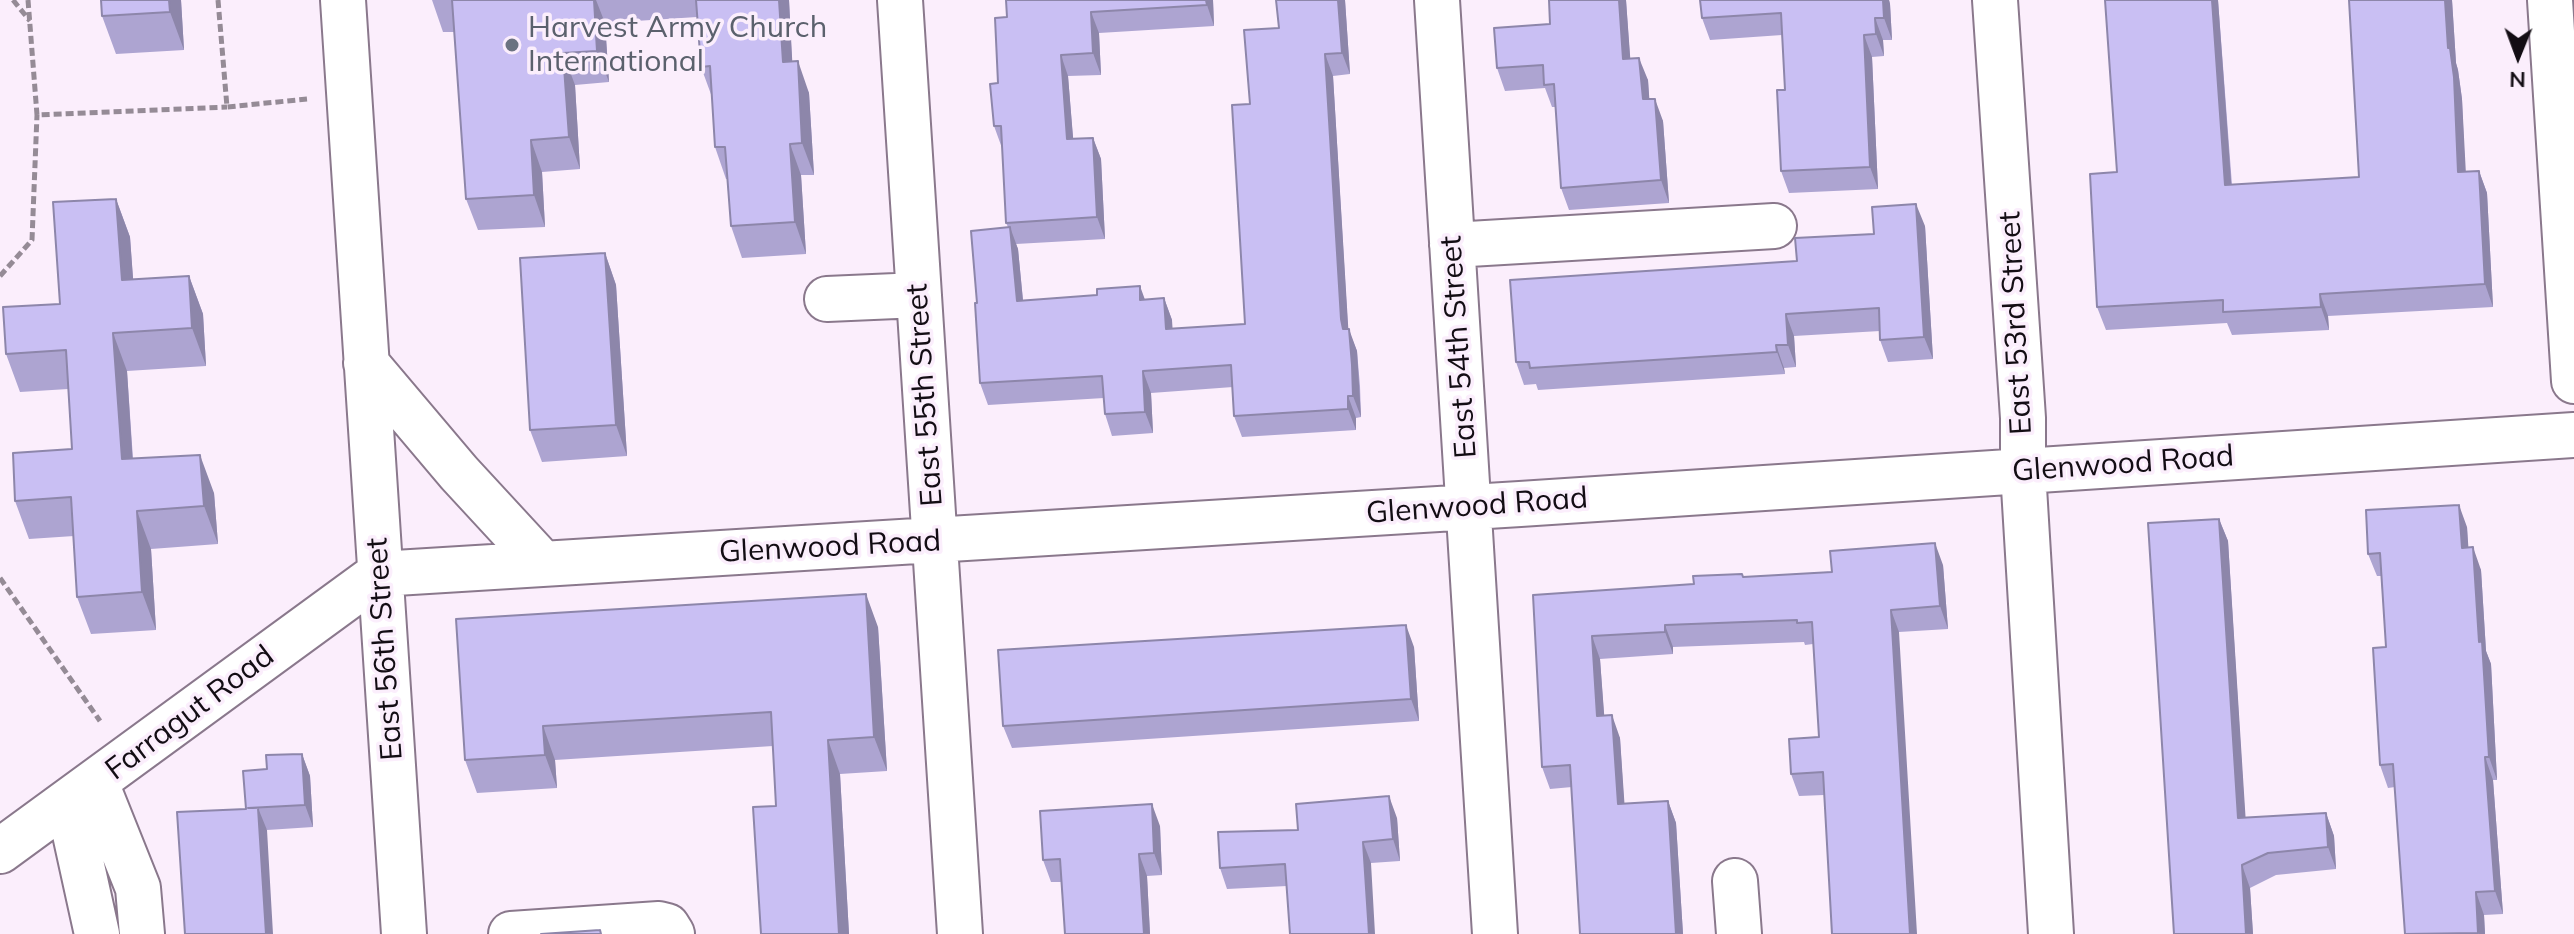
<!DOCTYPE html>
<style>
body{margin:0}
#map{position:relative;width:2574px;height:934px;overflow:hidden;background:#fbeefc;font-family:Mulish,sans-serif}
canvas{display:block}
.north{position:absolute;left:2478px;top:16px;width:80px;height:80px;-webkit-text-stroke:6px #fbeefc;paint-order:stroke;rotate:181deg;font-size:22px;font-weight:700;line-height:32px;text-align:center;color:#130d14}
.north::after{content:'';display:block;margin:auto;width:28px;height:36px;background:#130d14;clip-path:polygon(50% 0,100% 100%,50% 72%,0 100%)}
</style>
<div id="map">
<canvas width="2574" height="934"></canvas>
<div class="north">N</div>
</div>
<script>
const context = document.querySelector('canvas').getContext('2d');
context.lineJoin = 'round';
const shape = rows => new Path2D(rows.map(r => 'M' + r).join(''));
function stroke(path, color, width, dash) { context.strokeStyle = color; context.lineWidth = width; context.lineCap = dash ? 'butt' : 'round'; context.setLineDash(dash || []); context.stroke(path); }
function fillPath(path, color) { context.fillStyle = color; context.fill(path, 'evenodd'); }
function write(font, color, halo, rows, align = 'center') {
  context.font = font + ' Mulish,sans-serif'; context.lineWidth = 7; context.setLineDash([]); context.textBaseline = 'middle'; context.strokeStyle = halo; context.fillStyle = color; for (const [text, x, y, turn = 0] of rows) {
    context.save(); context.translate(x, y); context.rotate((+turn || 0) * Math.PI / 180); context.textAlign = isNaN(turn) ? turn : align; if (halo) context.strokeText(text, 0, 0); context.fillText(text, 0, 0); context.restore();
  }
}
const minor = shape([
 [343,0,404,934],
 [900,0,960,934],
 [1437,0,1495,934],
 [1995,0,2023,418,2023,471,2051,934],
 [2550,0,2574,381],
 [1452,245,1774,226],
 [827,299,919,295],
 [366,363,459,473,543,564],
 [379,574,1520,504,2574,435],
 [96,783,138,888,142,934],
 [68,802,97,934],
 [0,851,379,574],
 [1735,881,1739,934],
 [511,934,659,924,667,926,672,934]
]);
stroke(minor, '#8a788c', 48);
stroke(shape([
 [13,0,30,21],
 [28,0,37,115,227,107],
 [218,0,227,107,307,99],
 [0,276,32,240,37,115],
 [0,578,100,721]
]), '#958b96', 5, [8, 4]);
stroke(minor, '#fff', 44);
fillPath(shape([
 [101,0,181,0,184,50,116,54,102,16],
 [432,0,789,0,792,62,809,93,814,175,801,175,806,254,742,258,731,226,727,179,726,179,715,147,712,97,701,67,697,17,605,23,609,82,575,85,580,169,542,172,545,227,478,230,466,199,454,32,443,32],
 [1006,0,1213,0,1214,26,1099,33,1101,75,1068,76,1073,139,1093,138,1101,159,1105,239,1016,244,1018,249,1023,300,1145,300,1164,298,1172,320,1172,329,1245,324,1250,104,1279,28,1276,0,1345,0,1350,74,1333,76,1348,329,1357,351,1360,386,1361,417,1356,418,1356,430,1242,437,1234,416,1233,387,1151,393,1153,433,1112,436,1105,414,1104,398,988,405,980,383,977,303,1008,227,1006,223,1002,148,994,126,1007,17],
 [1626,0,1630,59,1648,80,1649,99,1663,121,1669,203,1569,210,1561,188,1556,107,1552,107,1545,88,1505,91,1497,68,1550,24],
 [1700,0,1889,0,1890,4,1892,40,1883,40,1884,56,1872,57,1878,189,1789,193,1781,171,1785,90,1782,35,1710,40,1702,18],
 [2105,0,2218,0,2232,185,2359,177,2349,0,2452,0,2456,63,2458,70,2462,99,2465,171,2479,171,2487,193,2493,307,2328,316,2329,330,2232,335,2227,323,2106,330,2097,307,2117,172],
 [116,199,130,237,133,280,189,276,203,314,206,366,127,371,133,459,214,493,218,544,151,549,156,630,91,634,77,597,74,536,29,539,15,501,72,449,68,389,20,392,6,354,60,304],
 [1925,226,1933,359,1888,362,1880,340,1880,331,1794,336,1796,367,1784,368,1785,374,1538,390,1536,384,1524,385,1516,362,1874,234],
 [605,253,616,285,627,456,542,462,530,430],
 [2219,519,2228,541,2245,818,2326,813,2334,836,2336,869,2276,875,2250,888,2253,934,2174,934],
 [2467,527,2468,548,2481,570,2486,651,2491,664,2497,780,2493,780,2503,914,2484,915,2485,934,2405,934,2395,787,2388,788,2380,765,2386,647,2381,576,2377,576,2368,554],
 [1943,565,1948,629,1899,632,1824,795,1799,796,1791,774,1819,737,1813,644,1805,645,1804,642,1673,647,1673,654,1600,659,1604,716,1620,738,1624,804,1668,801,1676,823,1683,934,1580,934,1572,787,1550,789,1542,767,1533,595,1694,584,1743,577],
 [456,619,878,627,887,771,840,774,849,934,761,934,776,806,773,746,555,760,557,788,477,793,465,760],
 [1414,647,1419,721,1012,748,1003,726],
 [302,754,310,776,313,827,267,830,246,809,267,769],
 [1397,818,1400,861,1371,863,1287,886,1227,889,1220,868,1298,830],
 [1160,826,1162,875,1147,876,1150,934,1065,934,1061,882,1051,882,1043,860]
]), '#ada4d1');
fillPath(shape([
 [169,0,181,0,184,50,170,12],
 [594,0,596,0,605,23,609,82,597,51],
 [779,0,789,0,794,94,783,62],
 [1206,0,1213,0,1214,26,1207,5],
 [1338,0,1345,0,1350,74,1342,53],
 [1619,0,1626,0,1632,82,1623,59],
 [1883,0,1889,0,1890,4,1892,40,1884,18],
 [2212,0,2218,0,2233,208,2225,185],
 [2445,0,2452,0,2456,63,2458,70,2462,99,2467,194,2458,172],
 [1091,12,1099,33,1101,75,1093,53],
 [1875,18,1883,40,1884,56,1876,34],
 [1864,35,1872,57,1878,189,1870,167],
 [563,53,575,85,580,169,569,137],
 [1325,54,1333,76,1349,340,1343,329,1341,319],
 [1061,55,1068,76,1075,161,1067,139],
 [1639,58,1648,80,1651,122,1643,99],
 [798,61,809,93,814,175,802,143],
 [1655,99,1663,121,1669,203,1661,180],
 [1093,138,1101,159,1105,239,1097,217],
 [531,140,542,172,545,227,534,195],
 [790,144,801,175,806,254,795,222],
 [2479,171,2487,193,2493,307,2485,284],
 [116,199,130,237,136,318,122,280],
 [1916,204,1925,226,1933,359,1924,337],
 [1010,227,1018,249,1025,322,1017,301],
 [605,253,616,285,627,456,616,425],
 [189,276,203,314,206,366,192,328],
 [1140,286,1148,308,1140,300],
 [2320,294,2328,316,2329,330,2321,307],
 [1164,298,1172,320,1174,351,1166,329],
 [1786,314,1794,336,1796,367,1788,345],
 [1349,329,1357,351,1361,417,1353,396],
 [113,333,127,371,135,497,122,459],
 [1776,345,1784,368,1785,374,1777,352],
 [1143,371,1151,393,1153,433,1145,412],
 [1348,396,1356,418,1356,430,1348,409],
 [200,455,214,493,218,544,204,506],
 [2459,505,2467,527,2470,571,2462,548],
 [137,511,151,549,156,630,142,592],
 [2219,519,2228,541,2247,840,2238,818],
 [1935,543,1943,565,1948,629,1940,606],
 [2473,547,2481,570,2486,651,2491,664,2497,780,2489,757,2479,642],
 [866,594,878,627,887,771,874,737],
 [1891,610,1899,632,1917,934,1910,934],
 [1406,625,1414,647,1419,721,1411,699],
 [1665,625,1673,647,1673,654,1665,632],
 [1592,636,1600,659,1606,739,1597,716],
 [1612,715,1620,738,1626,826,1618,804],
 [543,726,555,760,557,788,545,755],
 [828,740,840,774,849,934,839,934],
 [302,754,310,776,313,827,305,805],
 [2485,757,2493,780,2503,914,2495,891],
 [1389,796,1397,818,1400,861,1393,839],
 [1668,801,1676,823,1683,934,1676,934],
 [1152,804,1160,826,1162,875,1154,853],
 [258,808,267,830,273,934,266,934],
 [2326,813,2334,836,2336,869,2328,847],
 [1363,842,1371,863,1375,934,1369,934],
 [1139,854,1147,876,1150,934,1144,934],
 [2242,865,2250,888,2253,934,2246,934],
 [2476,892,2484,915,2485,934,2479,934,2478,933]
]), '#8d86aa');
const building = shape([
 [101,0,169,0,170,12,102,16,101,0],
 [452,0,594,0,597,51,563,53,569,137,531,140,534,195,466,199,452,0],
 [696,0,779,0,783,62,798,61,802,143,790,144,795,222,731,226,725,147,715,147,710,66,701,67,696,0],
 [1006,0,1206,0,1207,5,1091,12,1093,53,1061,55,1067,139,1093,138,1097,217,1006,223,1001,126,994,126,990,84,998,83,995,18,1007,17,1006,0],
 [1276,0,1338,0,1342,53,1325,54,1341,319,1343,329,1349,329,1352,365,1353,396,1348,396,1348,409,1234,416,1231,365,1143,371,1145,412,1105,414,1102,376,980,383,975,303,977,303,971,231,1010,227,1017,301,1097,295,1097,289,1140,286,1140,300,1164,298,1166,329,1245,324,1232,105,1250,104,1244,30,1279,28,1276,0],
 [1549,0,1619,0,1623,59,1639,58,1643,99,1655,99,1661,180,1561,188,1554,84,1544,85,1543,65,1497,68,1494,28,1550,24,1549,0],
 [1700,0,1883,0,1884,18,1875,18,1876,34,1864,35,1870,167,1781,171,1777,90,1785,90,1781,13,1702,18,1700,0],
 [2105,0,2212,0,2225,185,2359,177,2349,0,2445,0,2448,48,2450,48,2454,77,2458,172,2479,171,2485,284,2320,294,2321,307,2223,312,2223,300,2097,307,2090,174,2117,172,2105,0],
 [116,199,122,280,189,276,192,328,113,333,122,459,200,455,204,506,137,511,142,592,77,597,71,497,15,501,13,453,72,449,66,350,6,354,3,307,60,304,53,202,116,199],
 [1916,204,1924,337,1880,340,1879,308,1786,314,1788,345,1776,345,1777,352,1530,368,1529,362,1516,362,1510,280,1797,261,1795,238,1874,234,1872,207,1916,204],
 [605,253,616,425,530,430,520,258,605,253],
 [2459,505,2462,548,2473,547,2479,642,2482,641,2489,757,2485,757,2495,891,2476,892,2478,933,2405,934,2393,764,2380,765,2373,648,2386,647,2380,553,2368,554,2366,510,2459,505],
 [2219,519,2238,818,2326,813,2328,847,2268,853,2242,865,2246,934,2174,934,2148,523,2219,519],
 [1935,543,1940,606,1891,610,1910,934,1832,934,1823,772,1791,774,1789,739,1819,737,1812,622,1797,623,1797,620,1665,625,1665,632,1592,636,1597,716,1612,715,1618,804,1668,801,1676,934,1580,934,1570,765,1542,767,1533,595,1694,584,1693,576,1742,574,1743,577,1832,572,1830,551,1935,543],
 [866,594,874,737,828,740,839,934,761,934,753,807,776,806,771,712,543,726,545,755,465,760,456,619,866,594],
 [1406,625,1411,699,1003,726,998,650,1406,625],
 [302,754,305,805,248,808,258,808,266,934,185,934,177,812,246,809,243,771,267,769,266,755,302,754],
 [1389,796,1393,839,1363,842,1369,934,1290,934,1285,864,1220,868,1218,832,1298,830,1296,804,1389,796],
 [1152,804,1154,853,1139,854,1144,934,1065,934,1060,859,1043,860,1040,811,1152,804],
 [600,930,601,934,541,934,600,930]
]);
fillPath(building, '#c9bff3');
stroke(building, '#8d86aa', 2);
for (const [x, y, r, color] of [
 [512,45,8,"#6b7280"]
]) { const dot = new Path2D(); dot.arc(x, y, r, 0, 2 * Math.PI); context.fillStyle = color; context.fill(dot); stroke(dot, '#fbeefc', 3); }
write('30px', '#5b616d', '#fbeefc', [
 ["Harvest Army Church",528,28],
 ["International",528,62]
], 'left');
write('30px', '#130d14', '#fbeefc', [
 ["East 53rd Street",2016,323,-93],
 ["East 54th Street",1459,347,-94],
 ["East 55th Street",925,395,-94],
 ["Glenwood Road",2123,464,-4],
 ["Glenwood Road",1477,506,-4],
 ["Glenwood Road",830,547,-3],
 ["East 56th Street",385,649,-94],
 ["Farragut Road",190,713,-37]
]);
</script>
